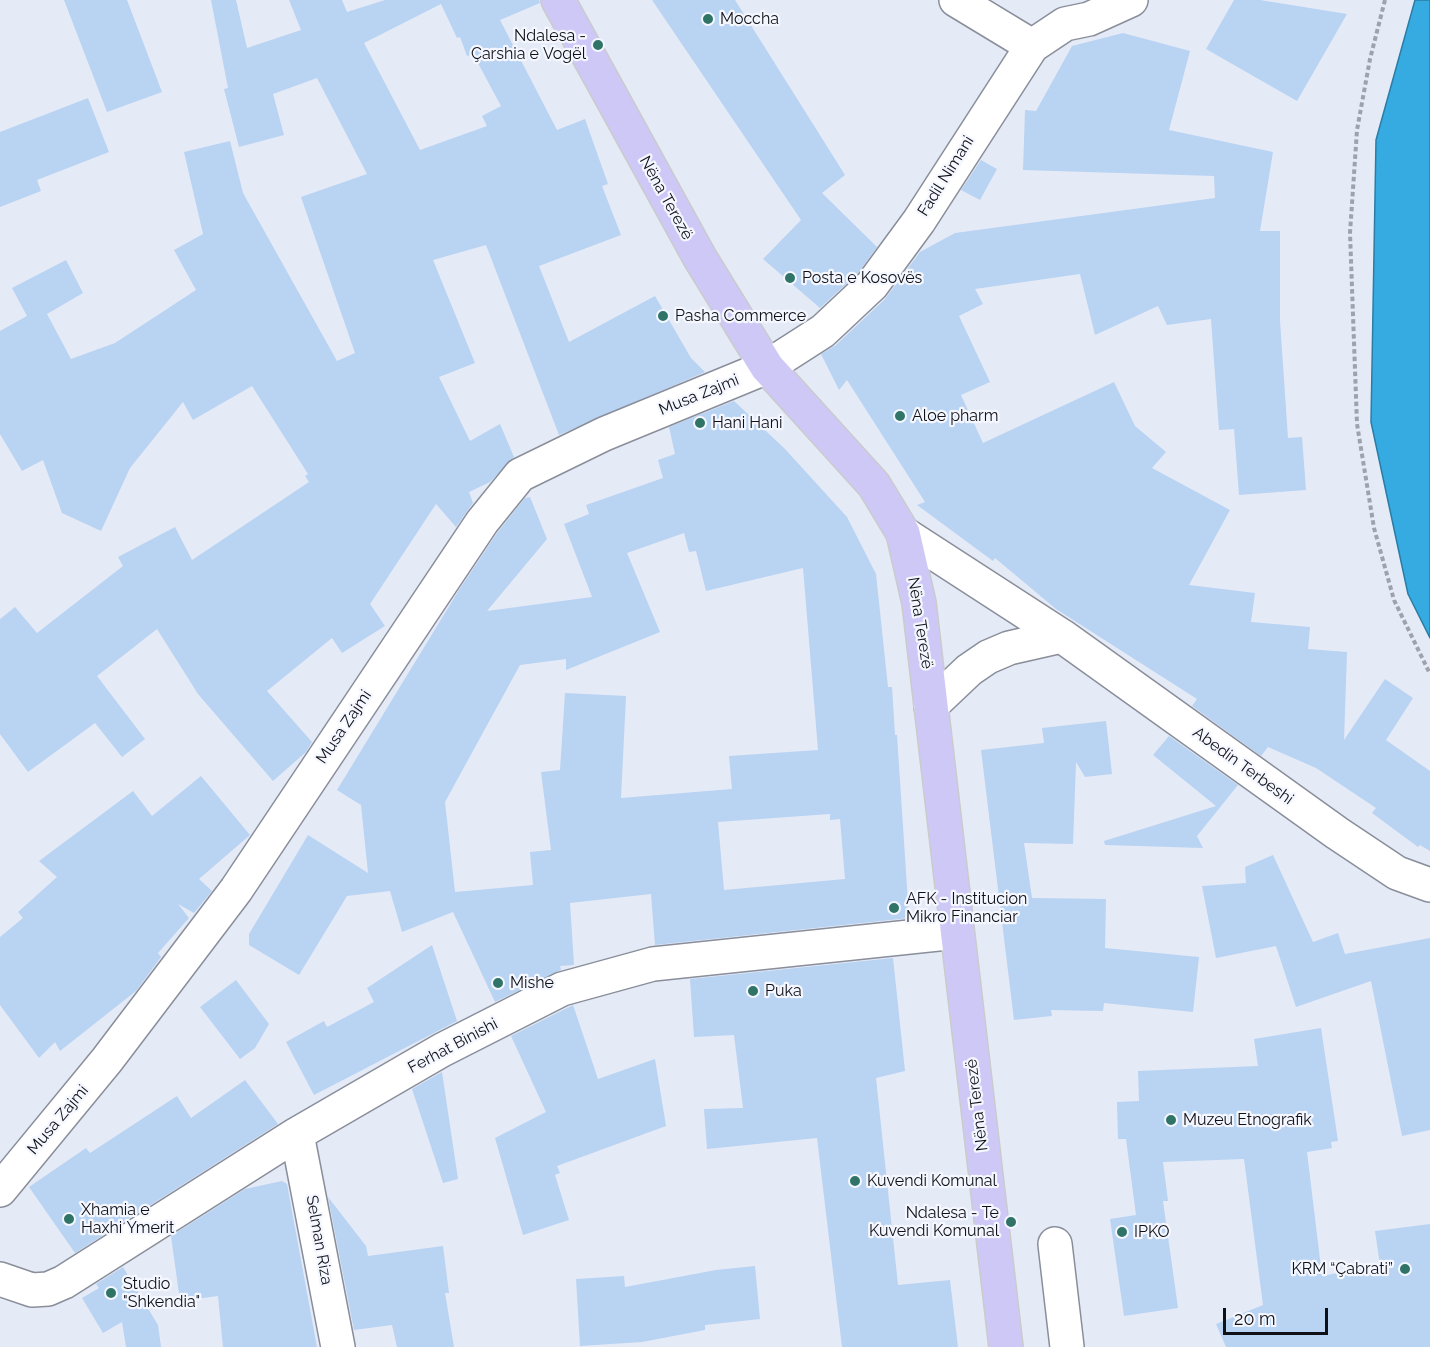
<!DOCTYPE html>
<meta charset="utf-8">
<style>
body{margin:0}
#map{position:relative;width:1430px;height:1347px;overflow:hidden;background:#e5eaf7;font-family:Raleway,sans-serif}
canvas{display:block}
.scale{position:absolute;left:1223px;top:1308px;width:105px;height:27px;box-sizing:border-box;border:3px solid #101116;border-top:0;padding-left:8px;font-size:18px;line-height:21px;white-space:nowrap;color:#101116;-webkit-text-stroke:4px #f4f7ff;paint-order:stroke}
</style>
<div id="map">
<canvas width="1430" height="1347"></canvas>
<div class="scale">20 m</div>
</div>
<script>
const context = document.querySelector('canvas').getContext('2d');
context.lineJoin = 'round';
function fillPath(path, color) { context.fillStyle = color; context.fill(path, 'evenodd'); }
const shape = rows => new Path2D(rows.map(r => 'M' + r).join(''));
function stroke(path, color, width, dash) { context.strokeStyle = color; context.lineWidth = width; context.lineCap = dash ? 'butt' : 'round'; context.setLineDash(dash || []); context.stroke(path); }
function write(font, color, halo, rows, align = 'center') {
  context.font = font + ' Raleway,sans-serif'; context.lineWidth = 4.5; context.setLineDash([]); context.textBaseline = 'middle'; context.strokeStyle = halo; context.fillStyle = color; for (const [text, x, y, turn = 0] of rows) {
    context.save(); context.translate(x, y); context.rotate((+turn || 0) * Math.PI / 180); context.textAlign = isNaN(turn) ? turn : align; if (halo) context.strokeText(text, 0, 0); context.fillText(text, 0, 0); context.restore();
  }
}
const water = shape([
 [1415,0,1430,0,1430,638,1408,594,1371,422,1376,140,1415,0]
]);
fillPath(water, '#36abe2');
stroke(water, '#2b7da5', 1.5);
fillPath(shape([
 [64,0,127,0,162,92,107,112],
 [211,0,236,0,247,48,301,30,289,0,342,0,347,12,385,0,539,0,540,3,500,20,557,130,585,119,608,184,602,186,621,235,539,266,569,342,655,296,691,358,705,372,559,435,486,245,433,260,475,363,439,377,470,441,500,424,514,457,490,482,469,492,473,503,456,527,436,504,370,604,385,626,342,653,332,638,267,691,312,742,306,752,273,781,198,694,157,629,97,676,145,739,122,757,95,723,28,772,0,734,0,619,15,607,37,633,123,566,118,557,175,527,192,560,309,482,305,476,308,474,252,386,193,420,183,402,130,468,101,531,62,513,43,460,22,471,0,434,0,331,27,316,12,288,66,260,83,293,47,314,71,359,115,343,196,290,174,250,203,234,184,152,230,141,243,193,337,361,355,353,301,197,367,174,317,78,273,94,284,135,239,147,224,89,228,88],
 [441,4,457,38,460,37,467,56,473,54,501,106,482,116,487,126,420,150,364,43],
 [652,0,735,0,845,175,822,193,877,247,858,273,820,308,763,259,801,220],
 [1234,0,1260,0,1347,14,1297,101,1206,49],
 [1123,33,1190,51,1169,130,1273,152,1260,231,1280,231,1280,321,1288,438,1302,437,1306,490,1239,495,1234,429,1219,430,1211,319,1167,325,1158,306,1095,335,1080,274,975,289,983,304,959,316,990,382,961,395,983,443,1114,382,1135,426,1166,452,1152,468,1230,510,1189,585,1255,593,1251,622,1310,627,1308,649,1347,652,1344,740,1385,679,1413,698,1386,740,1430,771,1430,851,1420,845,1418,847,1372,813,1376,808,1316,768,1268,747,1261,756,1192,706,1197,699,1056,609,995,558,993,561,917,505,925,502,847,380,839,390,821,354,836,345,885,299,920,252,955,233,1215,198,1214,176,1023,170,1025,110,1036,111,1072,46],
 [88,98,109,152,37,180,41,191,0,207,0,132],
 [981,160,997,169,980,200,961,190],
 [734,401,785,449,847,517,876,574,888,687,892,687,895,735,897,735,909,918,655,945,651,894,570,903,574,965,560,966,561,970,495,1002,453,912,402,932,390,891,347,896,299,975,249,945,249,934,308,835,368,873,361,805,337,790,459,590,497,533,525,498,530,497,547,539,487,611,592,597,564,524,589,514,586,505,663,478,658,460,675,454,669,427],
 [684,533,689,552,696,551,706,591,803,568,818,750,729,756,732,789,621,798,626,696,565,693,560,770,541,772,551,850,530,852,533,885,455,892,445,802,520,665,566,659,566,670,660,632,627,553],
 [830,814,830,820,840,819,845,879,724,890,718,822],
 [1106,721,1112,774,1085,777,1076,762,1073,844,1024,843,1032,898,1106,899,1105,948,1199,957,1193,1012,1104,1003,1103,1011,1051,1010,1052,1016,1014,1020,981,750,1044,743,1042,728],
 [1169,736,1238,785,1197,836,1203,848,1105,845,1104,841,1216,806,1153,755],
 [201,776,250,835,199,879,212,891,194,913,178,904,189,918,158,953,161,957,136,991,60,1051,55,1042,39,1058,0,1005,0,937,23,918,18,912,57,877,39,861,133,791,152,816],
 [1273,855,1313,942,1338,933,1345,954,1430,938,1430,1130,1402,1136,1371,981,1296,1007,1276,946,1216,958,1202,886,1246,883,1245,867],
 [432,945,457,1021,314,1095,286,1042,324,1021,327,1027,374,1002,367,988],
 [893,958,905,1071,876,1078,898,1285,950,1280,958,1347,842,1347,817,1138,707,1149,704,1109,743,1108,734,1035,694,1037,690,979],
 [236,980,269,1024,255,1048,240,1059,200,1007],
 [573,1005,598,1079,655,1059,666,1126,557,1166,560,1173,555,1175,569,1220,523,1235,495,1138,546,1112,511,1036],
 [1321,1028,1338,1141,1331,1142,1332,1148,1307,1152,1322,1276,1380,1265,1375,1231,1430,1224,1430,1347,1226,1347,1216,1324,1263,1305,1244,1159,1163,1162,1168,1201,1163,1201,1178,1308,1124,1316,1110,1219,1136,1215,1126,1139,1118,1139,1117,1102,1139,1101,1138,1071,1258,1066,1254,1039],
 [442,1072,458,1179,443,1183,412,1089],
 [245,1080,278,1124,75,1253,29,1187,86,1148,90,1153,177,1096,191,1118],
 [282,1181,287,1184,317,1347,223,1347,218,1296,180,1301,171,1236,245,1189],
 [328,1197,366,1246,368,1256,443,1246,449,1293,445,1293,454,1347,397,1347,392,1325,354,1330],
 [755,1266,760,1319,705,1325,705,1330,642,1342,580,1346,576,1279,624,1276,625,1287,716,1270],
 [123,1267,158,1325,161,1347,126,1347,122,1322,103,1333,82,1298,99,1288,96,1284]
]), '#b9d3f2');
const minor = shape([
 [956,0,1032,46],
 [903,533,1062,636,1337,833,1397,873,1430,885],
 [931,706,969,670,988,657,1009,648,1062,636],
 [297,1134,338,1347],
 [0,1190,107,1060,236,890,482,522,520,475,604,434,767,367,823,331,872,285,919,221,1032,46,1065,24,1089,19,1131,0],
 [1055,1244,1067,1347],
 [0,1279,32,1290,48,1289,64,1282,297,1134,442,1050,562,989,653,964,957,932]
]);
const major = shape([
 [558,0,700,258,767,367,874,485,903,533,919,603,1006,1347]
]);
stroke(minor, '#898e9a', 36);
stroke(major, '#cacbcc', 36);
stroke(shape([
 [1385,0,1370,59,1357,130,1350,233,1357,424,1374,528,1394,600,1430,674]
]), '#9ea2ac', 4, [4.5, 3]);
stroke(minor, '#fff', 33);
stroke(major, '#cec8f7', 33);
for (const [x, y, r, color] of [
 [708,19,6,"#307467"],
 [598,45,6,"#307467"],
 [790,278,6,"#307467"],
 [663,316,6,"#307467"],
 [900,416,6,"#307467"],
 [700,423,6,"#307467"],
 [894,908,6,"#307467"],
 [498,983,6,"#307467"],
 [753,991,6,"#307467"],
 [1171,1120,6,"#307467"],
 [855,1181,6,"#307467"],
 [69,1219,6,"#307467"],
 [1011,1222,6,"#307467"],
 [1122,1232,6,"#307467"],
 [1405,1269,6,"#307467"],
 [111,1293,6,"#307467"]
]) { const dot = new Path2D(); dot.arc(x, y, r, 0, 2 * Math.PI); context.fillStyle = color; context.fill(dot); stroke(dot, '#f4f7ff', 2); }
write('16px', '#101116', '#f4f7ff', [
 ["Moccha",720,19],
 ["Ndalesa -",586,36,"right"],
 ["Çarshia e Vogël",586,54,"right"],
 ["Posta e Kosovës",802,278],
 ["Pasha Commerce",675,316],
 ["Aloe pharm",912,416],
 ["Hani Hani",712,423],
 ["AFK - Institucion",906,899],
 ["Mikro Financiar",906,917],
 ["Mishe",510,983],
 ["Puka",765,991],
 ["Muzeu Etnografik",1183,1120],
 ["Kuvendi Komunal",867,1181],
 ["Xhamia e",81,1210],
 ["Haxhi Ymerit",81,1228],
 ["Ndalesa - Te",999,1213,"right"],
 ["Kuvendi Komunal",999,1231,"right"],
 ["IPKO",1134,1232],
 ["KRM “Çabrati”",1393,1269,"right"],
 ["Studio",123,1284],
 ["\"Shkendia\"",123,1302]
], 'left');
write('16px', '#101116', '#f4f7ff', [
 ["Fadil Nimani",946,176,-58],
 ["Nëna Terezë",666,198,61],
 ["Musa Zajmi",699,395,-22],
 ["Nëna Terezë",920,623,81],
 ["Musa Zajmi",344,727,-56],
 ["Abedin Terbeshi",1243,766,36],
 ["Ferhat Binishi",453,1046,-28],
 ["Nëna Terezë",977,1105,-97],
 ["Musa Zajmi",58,1120,-50],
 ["Selman Riza",319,1240,80]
]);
</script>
